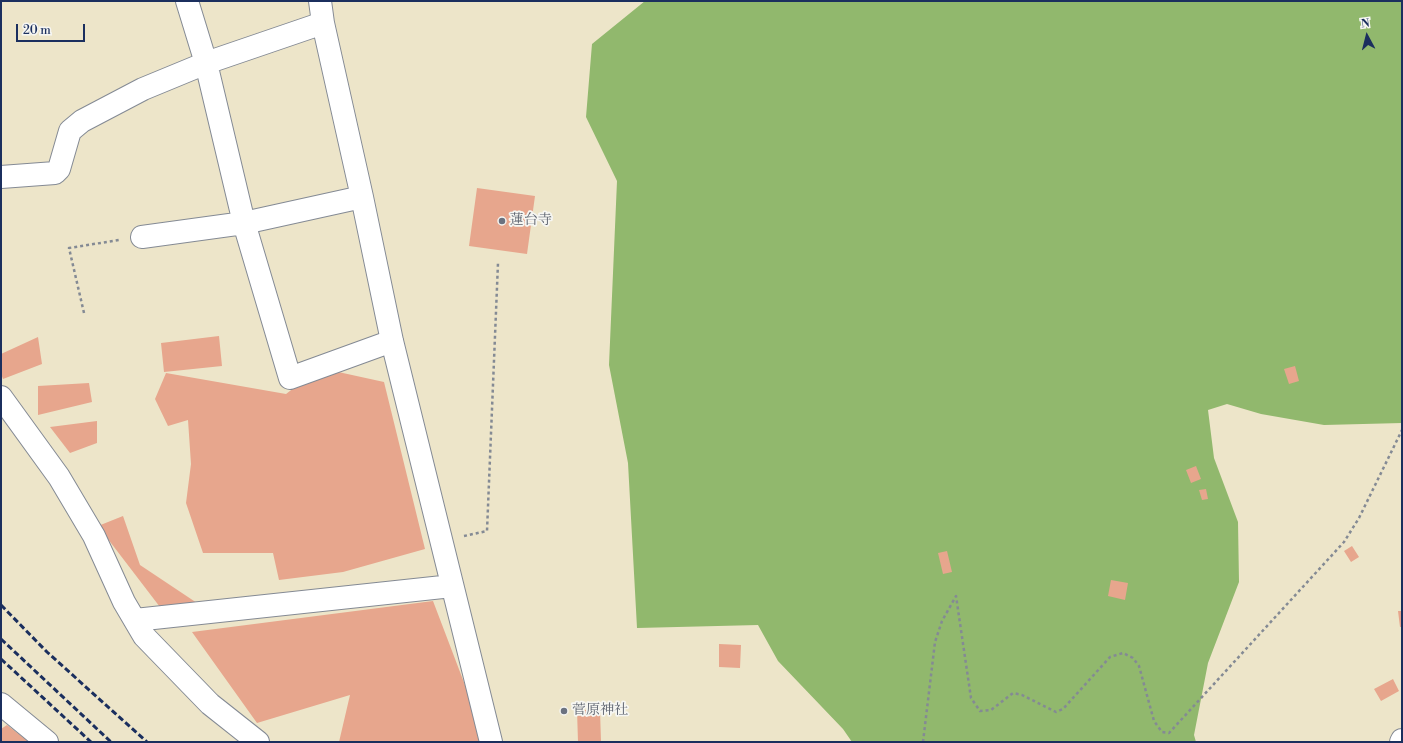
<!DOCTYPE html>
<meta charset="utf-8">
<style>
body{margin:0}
#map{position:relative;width:1403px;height:743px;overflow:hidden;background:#ede5c9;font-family:"Libre Bodoni",serif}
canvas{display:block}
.frame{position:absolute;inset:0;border:2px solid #1b2f5e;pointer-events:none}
.north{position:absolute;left:1347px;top:16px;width:40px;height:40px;-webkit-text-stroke:3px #f6f6f2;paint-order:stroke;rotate:353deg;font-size:11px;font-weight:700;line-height:16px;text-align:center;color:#1b2f5e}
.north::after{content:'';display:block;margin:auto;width:14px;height:18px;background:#1b2f5e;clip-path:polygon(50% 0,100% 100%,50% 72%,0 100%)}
.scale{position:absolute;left:16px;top:24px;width:69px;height:18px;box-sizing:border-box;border:2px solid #1b2f5e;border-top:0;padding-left:5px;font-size:12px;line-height:14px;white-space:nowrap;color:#1b2f5e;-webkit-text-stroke:3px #f6f6f2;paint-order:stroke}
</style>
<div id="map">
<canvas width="1403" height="743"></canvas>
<div class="frame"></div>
<div class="north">N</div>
<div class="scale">20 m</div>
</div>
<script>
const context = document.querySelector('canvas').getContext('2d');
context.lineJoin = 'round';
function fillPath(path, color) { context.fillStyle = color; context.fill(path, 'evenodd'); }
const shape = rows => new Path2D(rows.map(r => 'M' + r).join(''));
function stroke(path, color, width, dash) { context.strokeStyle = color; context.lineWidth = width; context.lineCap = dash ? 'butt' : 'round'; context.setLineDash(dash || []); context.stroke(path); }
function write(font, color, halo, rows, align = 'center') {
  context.font = font + ' "Libre Bodoni","Noto Serif JP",serif'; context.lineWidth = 3.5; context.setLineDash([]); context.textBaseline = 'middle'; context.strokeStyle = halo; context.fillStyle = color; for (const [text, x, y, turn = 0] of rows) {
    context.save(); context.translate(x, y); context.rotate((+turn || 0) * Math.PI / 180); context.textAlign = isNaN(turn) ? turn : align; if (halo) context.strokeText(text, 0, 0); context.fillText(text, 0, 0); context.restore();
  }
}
fillPath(shape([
 [645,1,1402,1,1402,423,1324,425,1261,414,1227,404,1208,410,1214,458,1238,522,1239,582,1208,663,1194,735,1196,742,852,742,843,729,778,661,758,625,637,628,628,463,609,365,617,181,586,117,592,44]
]), '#91b86d');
fillPath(shape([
 [477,188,535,196,527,254,469,246],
 [219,336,222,366,164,372,161,343],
 [38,337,42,364,3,379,1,374,1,354],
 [1295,366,1299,381,1289,384,1284,369],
 [320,368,384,382,425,549,343,572,279,580,273,553,203,553,186,503,191,464,188,420,168,426,155,399,166,373,286,394],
 [89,383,92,402,38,415,38,386],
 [97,421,97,443,70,453,50,427],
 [1196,466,1201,479,1191,483,1186,470],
 [1206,489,1208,499,1202,500,1199,490],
 [123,516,140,565,197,603,163,611,98,526],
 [1352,546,1359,557,1351,562,1344,551],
 [947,551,952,572,943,574,938,553],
 [1111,580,1128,583,1125,600,1108,596],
 [433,601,468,693,479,742,339,742,350,695,257,723,192,632],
 [1398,611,1402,611,1402,627,1400,627],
 [719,644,741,645,740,668,719,667],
 [1393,679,1399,691,1381,701,1374,689],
 [577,710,600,710,601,742,578,742],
 [7,725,29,742,1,742,1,729]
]), '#e7a68d');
const minor = shape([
 [187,1,206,63,244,223,290,378,392,341],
 [320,1,323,23,362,197,392,341,491,742],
 [1,177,55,173,59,169,70,131,82,121,143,89,206,63,323,23],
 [142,237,244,223,362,197],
 [1,397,59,477,94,536,124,602,144,636,210,704,258,742],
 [135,620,452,586],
 [1,704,47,742],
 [1401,742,1402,740]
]);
stroke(minor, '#848a94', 24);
stroke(shape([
 [84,313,69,248,119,240],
 [464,536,487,531,498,263],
 [923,742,935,642,942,621,956,596,971,698,980,711,991,710,1013,693,1022,695,1056,712,1063,709,1110,657,1123,653,1133,658,1139,666,1154,721,1162,732,1169,733,1344,542,1359,518,1402,430]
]), '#848a94', 2.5, [3, 3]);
stroke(minor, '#fff', 22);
stroke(shape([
 [1,605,47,652,147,742],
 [1,639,111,742],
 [1,659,91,742]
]), '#1b2f5e', 3, [6, 3]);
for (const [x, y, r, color] of [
 [502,221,4,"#6b7280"],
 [564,711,4,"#6b7280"]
]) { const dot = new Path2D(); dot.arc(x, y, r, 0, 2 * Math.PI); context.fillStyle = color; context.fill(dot); stroke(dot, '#f6f6f2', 1.5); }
write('14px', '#5b616d', '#f6f6f2', [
 ["蓮台寺",510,221],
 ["菅原神社",572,711]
], 'left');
</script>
